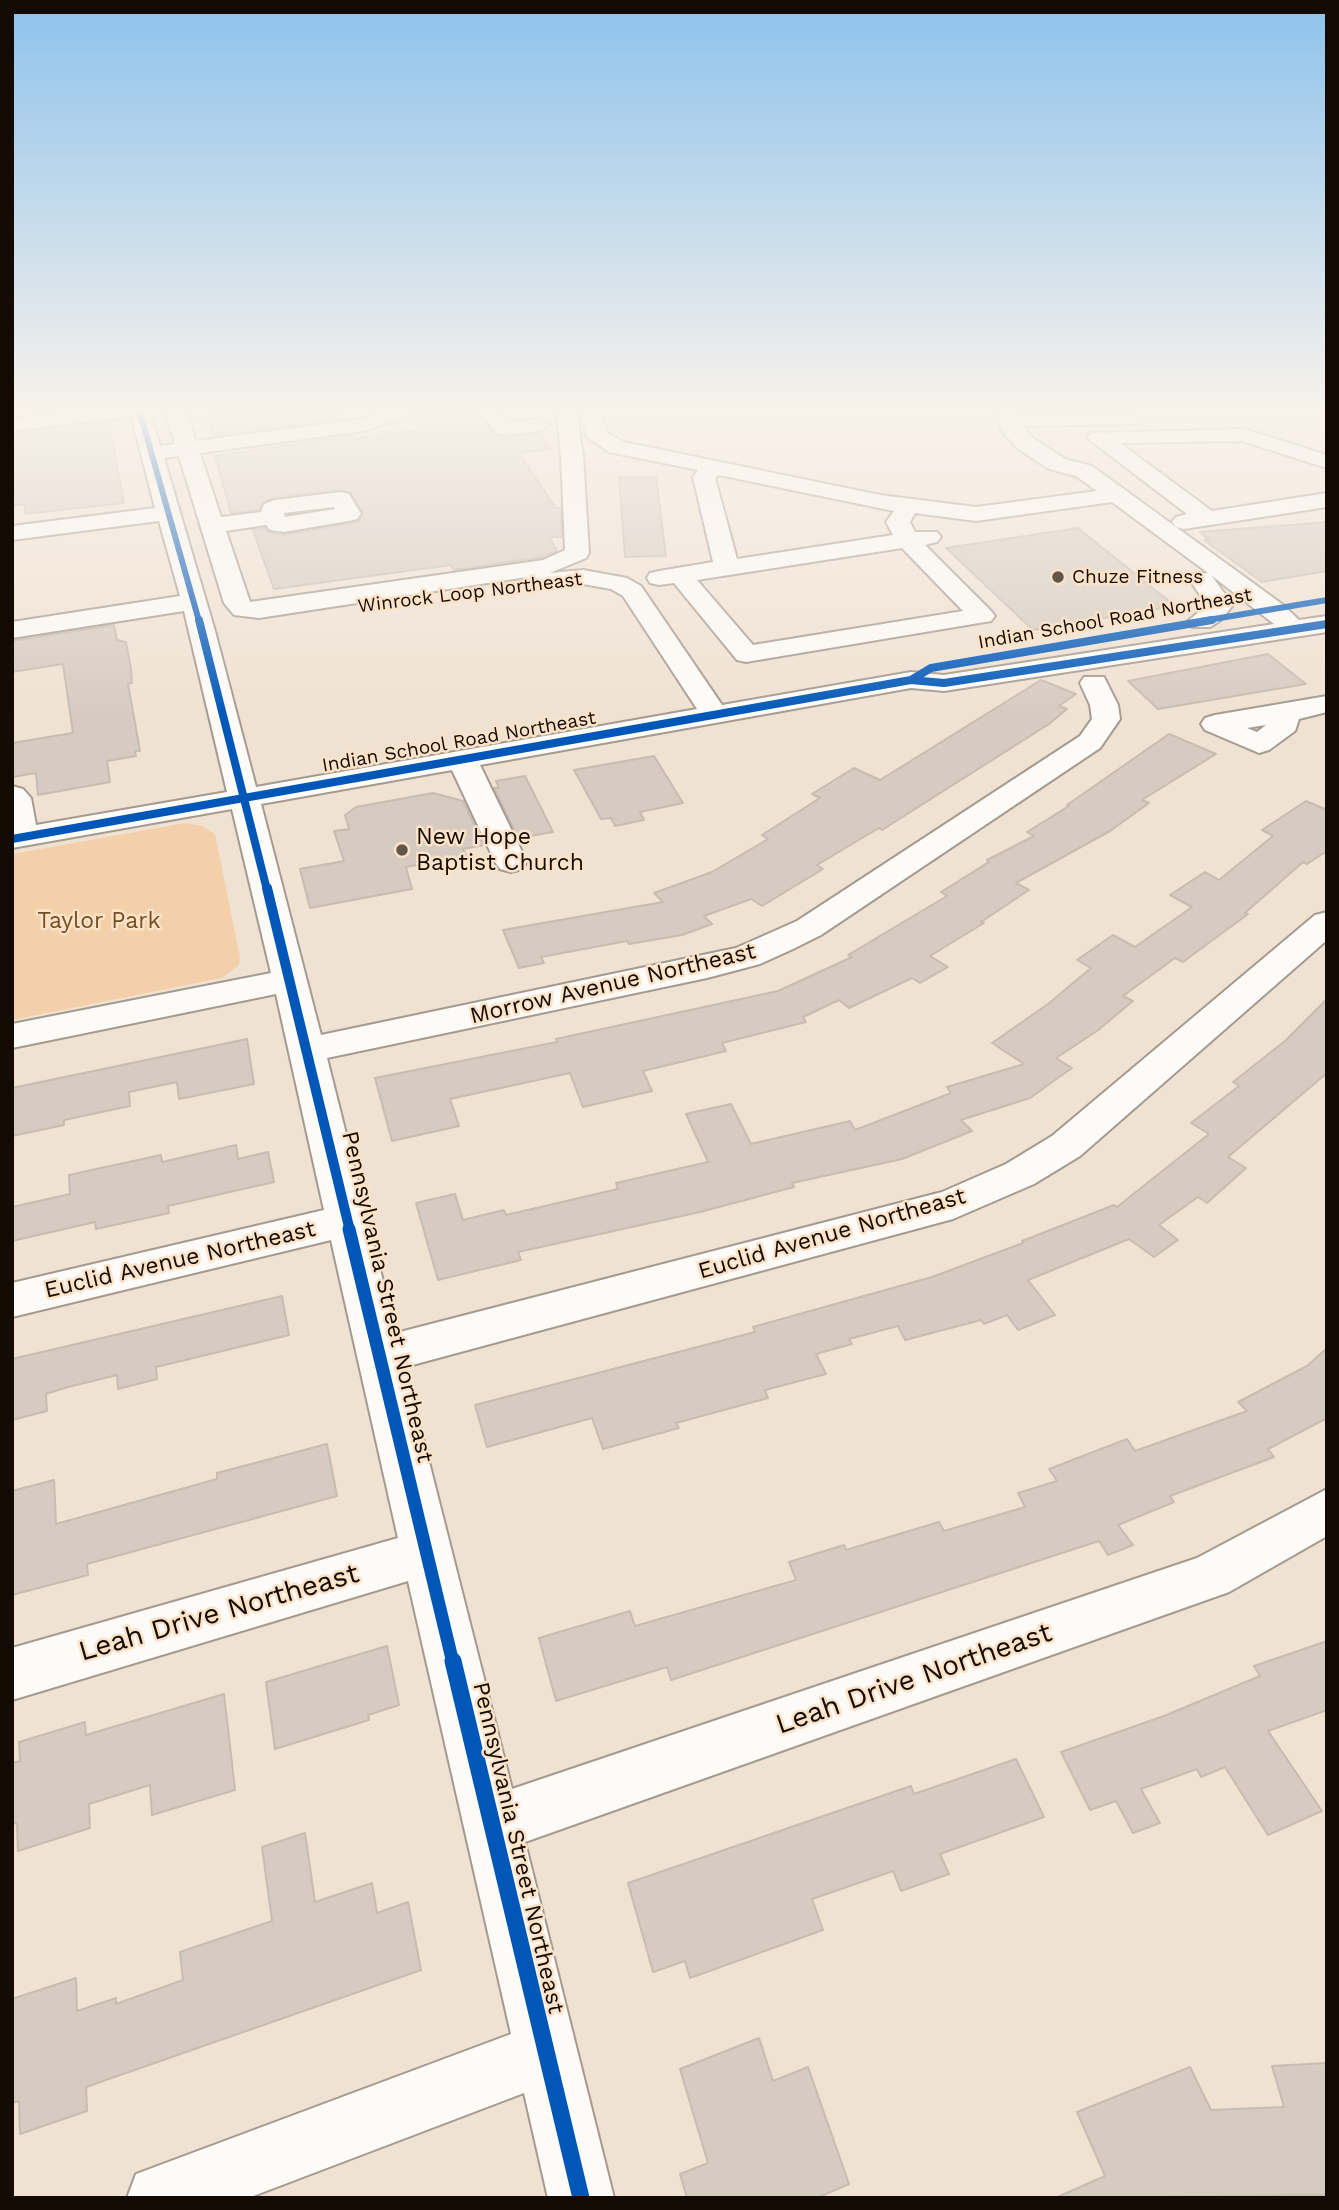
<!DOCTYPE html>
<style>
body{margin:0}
#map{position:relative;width:1339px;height:2210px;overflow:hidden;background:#f0e2d3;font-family:"Work Sans",sans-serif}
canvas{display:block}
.frame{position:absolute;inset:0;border:14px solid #130b03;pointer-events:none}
</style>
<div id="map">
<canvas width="1339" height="2210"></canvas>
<div class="frame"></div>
</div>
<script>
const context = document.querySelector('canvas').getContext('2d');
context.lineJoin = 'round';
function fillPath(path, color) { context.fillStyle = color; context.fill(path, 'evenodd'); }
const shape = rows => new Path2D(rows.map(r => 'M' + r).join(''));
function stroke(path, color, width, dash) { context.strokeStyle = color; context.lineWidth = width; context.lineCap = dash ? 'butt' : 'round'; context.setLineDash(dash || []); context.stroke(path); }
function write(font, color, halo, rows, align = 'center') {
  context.font = font + ' "Work Sans",sans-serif'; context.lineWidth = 5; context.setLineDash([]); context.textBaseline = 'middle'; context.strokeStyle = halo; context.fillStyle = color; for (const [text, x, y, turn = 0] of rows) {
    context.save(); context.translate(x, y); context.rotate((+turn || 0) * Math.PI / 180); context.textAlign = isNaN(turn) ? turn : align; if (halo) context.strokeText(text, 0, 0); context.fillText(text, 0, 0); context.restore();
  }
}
fillPath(shape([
 [185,823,202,826,215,834,240,957,239,965,222,978,12,1020,12,854]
]), '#f4d0aa');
const building = shape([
 [240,409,342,409,347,418,213,436,207,412,240,409],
 [472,409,496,436,504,438,540,433,551,449,519,453,556,508,561,508,562,537,549,537,557,551,542,557,454,570,451,565,274,589,253,530,265,528,270,533,284,535,358,522,363,513,351,493,341,489,275,497,263,502,259,510,231,513,215,456,355,435,356,438,421,430,413,417,472,409],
 [109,421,124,503,25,514,25,504,12,506,12,434,109,421],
 [619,477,656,477,666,556,625,557,619,477],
 [1327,522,1327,571,1262,582,1204,540,1208,539,1200,532,1327,522],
 [1078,528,1175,606,1033,630,946,548,1078,528],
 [114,625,117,640,126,642,131,669,132,683,128,684,140,751,135,751,136,756,107,761,110,782,38,795,36,773,12,777,12,743,73,733,63,664,12,672,12,641,114,625],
 [1268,654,1306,684,1158,709,1128,681,1268,654],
 [1041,680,1076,694,1059,706,1067,709,1049,724,882,830,879,828,867,835,817,865,823,869,762,906,751,899,704,916,712,924,682,935,629,944,627,941,541,957,544,963,519,968,503,930,663,902,654,893,712,872,768,839,762,835,820,798,812,794,854,768,880,780,1041,680],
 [1169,734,1216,754,1142,800,1149,803,1110,831,1016,883,1029,890,981,922,984,923,930,956,948,967,920,983,912,978,849,1008,839,1000,803,1017,806,1022,722,1043,726,1051,643,1071,652,1091,583,1107,570,1073,450,1099,459,1126,392,1141,375,1078,557,1042,556,1039,778,991,852,957,848,955,947,896,941,892,989,862,987,860,1034,836,1027,832,1069,806,1067,805,1169,734],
 [654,756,683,803,640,812,644,820,615,826,611,818,601,819,574,770,654,756],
 [525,776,553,832,518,838,494,788,499,788,496,781,525,776],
 [433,793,463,801,484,845,463,849,466,856,406,867,412,889,310,908,300,869,344,861,334,831,349,829,345,815,356,807,433,793],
 [1306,801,1327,810,1327,851,1307,864,1303,862,1245,913,1248,914,1183,962,1175,958,1123,996,1133,1001,1097,1031,1056,1058,1072,1068,1030,1098,961,1120,972,1131,902,1159,792,1183,794,1187,700,1212,518,1252,521,1260,438,1280,416,1203,455,1194,463,1220,504,1210,506,1215,618,1189,616,1183,708,1162,686,1114,731,1104,751,1144,850,1121,855,1130,951,1093,947,1087,1024,1064,992,1043,1048,1004,1091,968,1077,960,1113,935,1135,947,1192,907,1170,895,1205,872,1219,880,1273,836,1262,830,1306,801],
 [1327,999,1327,1073,1228,1157,1246,1168,1207,1203,1198,1197,1159,1225,1178,1240,1154,1257,1129,1239,1028,1280,1055,1315,1018,1330,1007,1315,984,1324,981,1320,905,1340,898,1326,849,1339,852,1344,816,1354,826,1374,765,1390,768,1398,676,1423,679,1428,603,1449,592,1418,487,1447,475,1405,755,1332,753,1327,932,1277,1023,1243,1022,1241,1114,1205,1117,1207,1209,1134,1191,1123,1239,1086,1233,1082,1285,1041,1327,999],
 [247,1039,254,1084,179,1099,177,1082,129,1092,130,1106,64,1120,64,1125,12,1136,12,1088,247,1039],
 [236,1145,238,1159,268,1152,274,1182,168,1206,169,1213,96,1229,95,1222,12,1241,12,1207,70,1194,69,1175,161,1155,162,1162,236,1145],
 [282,1296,289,1335,156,1367,157,1379,118,1389,117,1375,68,1387,46,1394,47,1411,12,1420,12,1359,282,1296],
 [1327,1348,1327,1418,1268,1449,1274,1457,1170,1496,1174,1502,1118,1525,1133,1545,1108,1555,1099,1541,671,1680,667,1667,556,1701,539,1638,630,1611,635,1626,796,1580,789,1562,844,1545,846,1550,939,1522,944,1531,1025,1507,1018,1493,1057,1481,1049,1469,1127,1439,1135,1451,1247,1411,1238,1402,1307,1366,1327,1348],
 [327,1444,337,1496,87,1564,88,1575,12,1595,12,1491,54,1480,56,1524,217,1479,217,1473,327,1444],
 [1327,1641,1327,1710,1268,1731,1322,1811,1268,1835,1225,1767,1201,1777,1197,1769,1141,1789,1160,1823,1133,1833,1116,1801,1090,1810,1061,1752,1164,1716,1260,1676,1254,1666,1327,1641],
 [387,1646,399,1705,368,1715,369,1720,275,1749,266,1682,387,1646],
 [224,1694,235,1790,152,1815,150,1785,89,1804,90,1828,18,1851,17,1823,12,1824,12,1763,20,1761,19,1742,85,1722,86,1735,224,1694],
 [1016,1759,1044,1817,940,1854,949,1874,901,1891,893,1871,812,1899,823,1930,690,1978,685,1961,653,1972,628,1883,911,1786,914,1794,1016,1759],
 [305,1833,315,1902,372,1883,377,1913,408,1902,421,1970,86,2087,87,2111,20,2134,19,2101,12,2103,12,1999,76,1978,77,2011,116,1998,116,2004,183,1980,180,1952,272,1921,262,1847,305,1833],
 [759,2038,773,2081,808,2067,849,2184,817,2198,687,2198,680,2174,708,2163,680,2069,759,2038],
 [1327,2063,1327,2195,1055,2198,1105,2176,1077,2112,1190,2067,1211,2110,1284,2107,1272,2066,1327,2063]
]);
fillPath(building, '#d6cbc0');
stroke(building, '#c7bcb0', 2);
const minor = shape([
 [91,409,149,409,160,446,175,444,165,409,185,409,196,441,361,419,391,409,420,409,417,413,364,431,200,453,221,517,261,512,264,504,275,500,341,492,349,494,361,514,357,519,349,521,284,532,270,530,266,525,226,531,250,602,543,560,565,550,561,455,556,409,576,409,583,455,589,553,586,558,550,573,583,570,627,578,641,586,722,705,911,672,944,675,1274,624,1211,575,1233,605,1221,620,1210,627,1192,627,1188,621,1207,605,1189,579,1192,574,1208,573,1112,502,976,521,915,513,910,522,915,532,937,532,941,537,937,542,925,545,991,611,995,616,991,621,746,662,737,660,674,583,659,585,650,583,647,578,650,573,659,571,713,562,693,477,698,470,609,452,586,436,581,409,601,409,607,433,624,442,880,495,976,507,1097,491,1076,476,1049,469,1017,448,1003,432,994,409,1014,409,1016,414,1129,414,1136,416,1139,420,1136,424,1022,426,1033,438,1065,459,1092,466,1176,527,1172,522,1176,517,1187,514,1091,441,1087,437,1091,433,1244,429,1327,455,1327,468,1242,441,1120,443,1212,511,1327,493,1327,507,1184,529,1176,527,1282,604,1299,620,1327,616,1327,632,944,691,911,688,480,765,527,862,522,869,511,872,500,869,495,862,452,770,261,804,321,1035,736,948,797,921,1080,736,1092,719,1090,705,1080,683,1084,677,1104,677,1118,705,1120,719,1100,748,821,935,793,949,760,964,707,978,327,1058,396,1333,942,1192,1006,1164,1052,1136,1315,915,1327,912,1327,940,1080,1156,1034,1184,953,1219,405,1367,512,1789,1197,1558,1327,1489,1327,1536,1229,1592,525,1842,614,2198,548,2198,524,2093,248,2198,127,2198,136,2174,511,2034,408,1581,12,1700,12,1648,398,1538,331,1240,12,1317,12,1283,324,1210,276,994,12,1048,12,1024,271,973,232,809,12,848,12,786,23,789,31,798,36,825,227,792,184,611,12,638,12,622,180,596,159,521,12,540,12,526,155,508,131,416,12,431,12,419,91,409],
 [179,456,224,603,234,615,259,618,527,577,524,582,527,587,536,589,583,584,611,589,623,596,697,709,256,787,215,631,164,458,179,456],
 [719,475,894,511,886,522,893,535,737,559,715,478,719,475],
 [334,507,335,509,285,517,284,513,334,507],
 [902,548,963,611,753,645,697,580,902,548],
 [476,409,497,409,509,422,539,419,549,425,539,431,504,435,497,433,476,409],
 [1327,696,1327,712,1299,719,1295,731,1269,750,1259,753,1205,730,1201,724,1205,718,1215,715,1327,696],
 [1266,725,1257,732,1247,728,1266,725]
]);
stroke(minor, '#a59a8f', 4);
fillPath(minor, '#fdfbf8');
stroke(shape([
 [139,409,199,621],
 [1202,621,1327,600]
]), '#0057b8', 6);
stroke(shape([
 [199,620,267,890],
 [911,680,931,668,1212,620],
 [12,839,911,680,944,683,1327,624]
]), '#0057b8', 8);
stroke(shape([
 [267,888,350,1231]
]), '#0057b8', 10);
stroke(shape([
 [349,1229,453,1663]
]), '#0057b8', 13);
stroke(shape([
 [453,1661,581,2198]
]), '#0057b8', 17);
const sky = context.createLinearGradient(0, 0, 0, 718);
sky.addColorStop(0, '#8dc2ec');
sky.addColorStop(0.57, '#f8f2eb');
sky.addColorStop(1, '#f8f2eb00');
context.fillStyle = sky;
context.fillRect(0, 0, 1339, 718);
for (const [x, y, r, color] of [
 [1058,577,7,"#60564c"],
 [402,850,7,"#60564c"]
]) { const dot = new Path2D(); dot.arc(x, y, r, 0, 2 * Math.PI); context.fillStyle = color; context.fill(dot); stroke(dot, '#fce2c7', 2.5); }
write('19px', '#130b03', '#fce2c7', [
 ["Chuze Fitness",1072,577]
], 'left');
write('19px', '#130b03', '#fce2c7', [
 ["Winrock Loop Northeast",470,593,-7],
 ["Indian School Road Northeast",1115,619,-10],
 ["Indian School Road Northeast",459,742,-10]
]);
write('23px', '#130b03', '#fce2c7', [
 ["New Hope",416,837],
 ["Baptist Church",416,863]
], 'left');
write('23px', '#744f23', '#fce2c7', [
 ["Taylor Park",99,921]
]);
write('23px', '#130b03', '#fce2c7', [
 ["Morrow Avenue Northeast",613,984,-13],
 ["Euclid Avenue Northeast",832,1234,-16],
 ["Euclid Avenue Northeast",180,1260,-13],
 ["Pennsylvania Street Northeast",387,1297,77],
 ["Pennsylvania Street Northeast",518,1848,77]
]);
write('28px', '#130b03', '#fce2c7', [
 ["Leah Drive Northeast",219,1613,-16],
 ["Leah Drive Northeast",914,1679,-19]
]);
</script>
